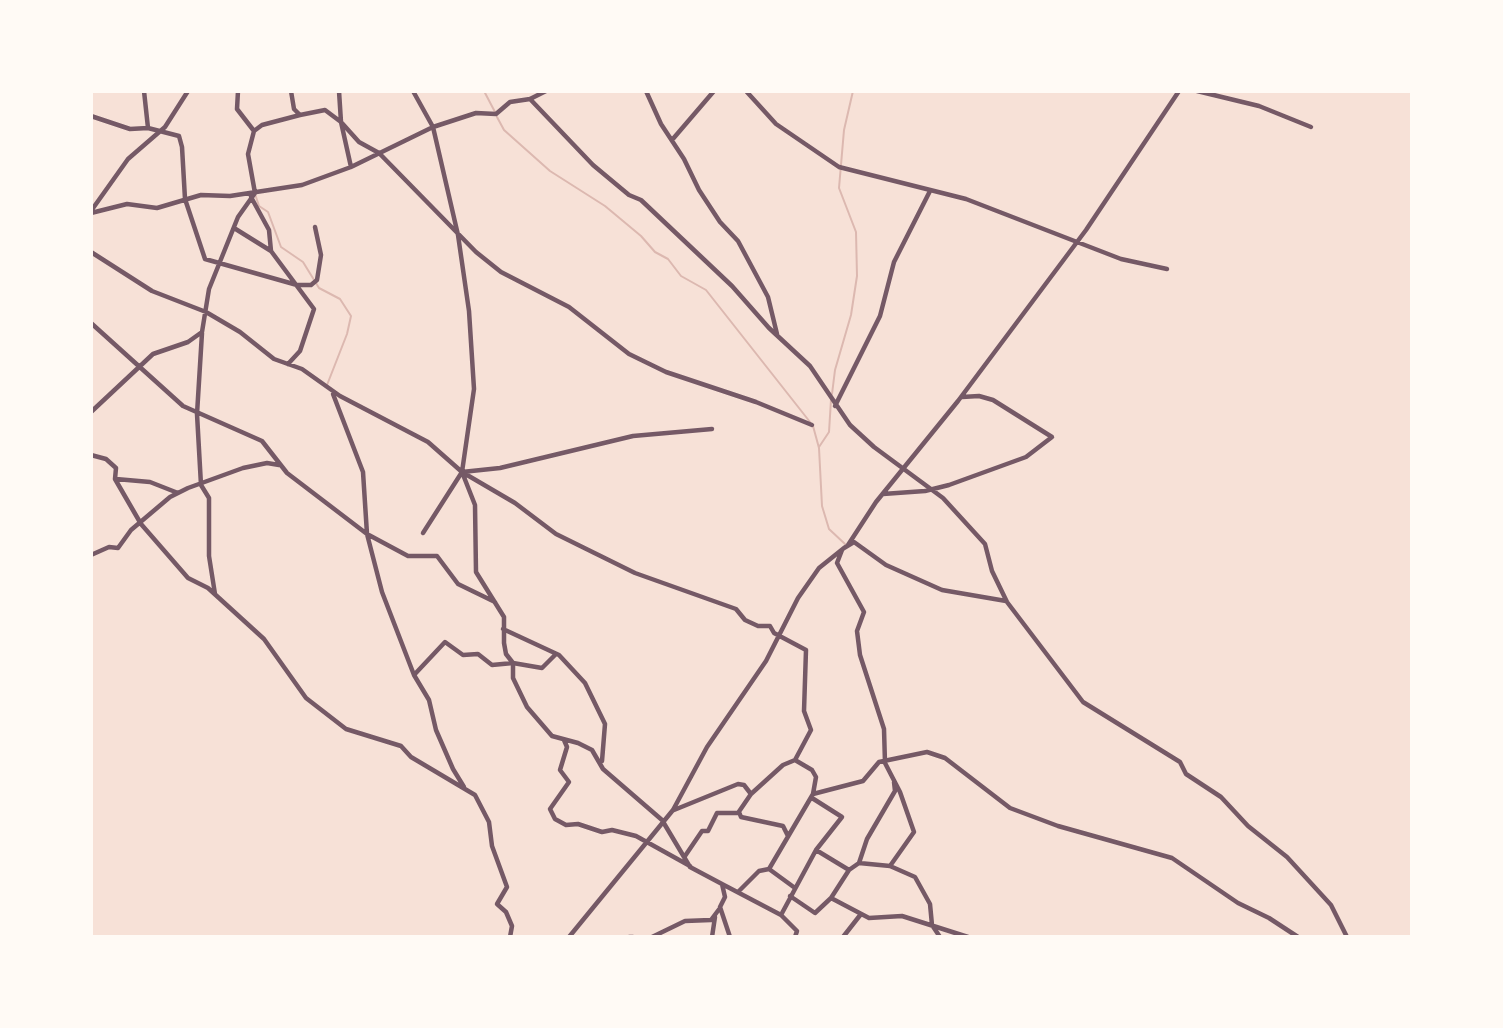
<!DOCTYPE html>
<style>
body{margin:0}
#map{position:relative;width:1503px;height:1028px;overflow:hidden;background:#f7e1d7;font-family:"IBM Plex Sans",sans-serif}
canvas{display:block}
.frame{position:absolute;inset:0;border:93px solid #fffaf5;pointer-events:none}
</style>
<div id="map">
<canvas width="1503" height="1028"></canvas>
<div class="frame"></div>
</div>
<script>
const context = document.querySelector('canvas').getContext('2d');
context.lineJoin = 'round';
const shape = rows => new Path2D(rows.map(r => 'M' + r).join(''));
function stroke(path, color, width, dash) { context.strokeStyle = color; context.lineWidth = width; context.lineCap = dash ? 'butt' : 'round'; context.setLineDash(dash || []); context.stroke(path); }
stroke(shape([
 [484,91,495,112],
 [497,117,504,130,550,171,605,206,641,236,655,252,668,259,681,276,706,290,810,422],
 [255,194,259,206,268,212,281,247,303,262,319,288,340,299,351,316,347,334,327,385],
 [832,394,835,370,851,315,857,276,856,232,839,188,844,130,853,91],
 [813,426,819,448,822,506,829,529,845,544],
 [819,447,829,432,831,400]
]), '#dcb8b0', 2);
stroke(shape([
 [144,91,148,128],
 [238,91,237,109,254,131,262,125,300,115],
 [291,91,294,109,300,115,325,110,341,122,359,142,379,153,476,252,501,272,569,307,629,354,666,372,756,402,812,425],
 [339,91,341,122,351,167],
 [413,91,433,127,458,235,469,311,474,389,462,472,475,505,476,572,504,617,504,643,506,654,513,663,513,678,527,707,552,736,578,743,592,750,603,769,662,820,690,867,722,884,725,897,720,907,730,937],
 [646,91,661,124,684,159,699,190,720,222,738,241,768,297,777,334],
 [746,91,776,124,839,167,966,199,1121,259,1167,269],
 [1197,91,1259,106,1311,127],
 [530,99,593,165,629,195,641,200,732,286,769,328,810,366,850,425,874,447,943,498,985,544,992,571,1007,602,1083,702,1180,762,1186,774,1221,797,1248,826,1287,857,1331,905,1347,937],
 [91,116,130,129,148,128,179,136,182,147,185,199,205,259,297,285,311,285,317,280,321,255,315,227],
 [672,140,714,91],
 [251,197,269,230,271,251,314,309,300,351,288,364],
 [91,211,128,159,165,127,188,91],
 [91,213,127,204,157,208,201,195,230,196,302,185,351,167,433,127,476,113,496,114,510,102,530,99,546,91],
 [234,228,271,251],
 [91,252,152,291,206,312,240,332,274,359,302,369,340,396,428,442,462,472,515,503,556,534,635,573,736,609,745,620,758,626,770,626,774,633,806,650,804,711,811,730,795,760,783,765,751,794,738,813,717,813,708,831,702,831,685,856],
 [91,323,183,406,262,441,287,473,367,534,408,556,437,556,458,584,495,602],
 [202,333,197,414,201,485,209,498,209,556,215,594],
 [333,394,363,472,367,534,382,592,414,675,429,700,436,730,453,769,464,787],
 [835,406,880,316,894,262,930,191],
 [91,412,153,354,188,342,202,332,209,289,238,217,255,193,248,154,254,131],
 [91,455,106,459,116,468,115,479,141,524,188,578,208,588,264,639,306,698,346,729,401,746,411,757,475,795,489,822,492,846,507,887,497,904,506,912,512,926,510,937],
 [116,479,150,482,178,493],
 [883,494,925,491,949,485,1026,457,1052,437,993,400,979,396,962,397],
 [423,533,462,472,500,468,633,436,712,429],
 [848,545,876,502,958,401,1086,230,1179,91],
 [842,550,837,563,864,612,857,631,860,655,884,729,885,763,900,792,914,832,890,866],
 [91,555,109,547,118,548,131,530,170,497,188,488,243,468,267,463,279,465],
 [503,629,559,655,585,683,605,724,602,761],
 [414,675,445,642,463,655,478,654,492,665,513,663,542,668,556,654],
 [564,740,567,747,560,770,569,782,550,809,555,819,566,825,578,824,602,832,612,830,636,836,690,866],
 [795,760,812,770,816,777,813,794],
 [674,810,738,784,744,785,751,794],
 [739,812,741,817,783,826,788,836],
 [816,850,849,870],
 [859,863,890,866,915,877,930,904,932,925,940,937],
 [769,869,795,888],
 [722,884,781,915,797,931,795,937],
 [739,891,759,871,769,869,813,794,863,781,879,762,927,752,945,758,1010,808,1058,826,1172,858,1238,903,1269,918,1298,937],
 [790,896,815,913,831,898,849,870,859,863,867,839,895,791,894,782],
 [831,898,869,918,902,916,968,937],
 [781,915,816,850,842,817,812,798],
 [569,937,673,810,707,747,766,661,798,598,819,568,844,548,854,542,886,565,942,590,1006,601],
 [629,937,633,937],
 [652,937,685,921,711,920,720,908],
 [712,937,715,917],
 [843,937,861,914]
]), '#755966', 4.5);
</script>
